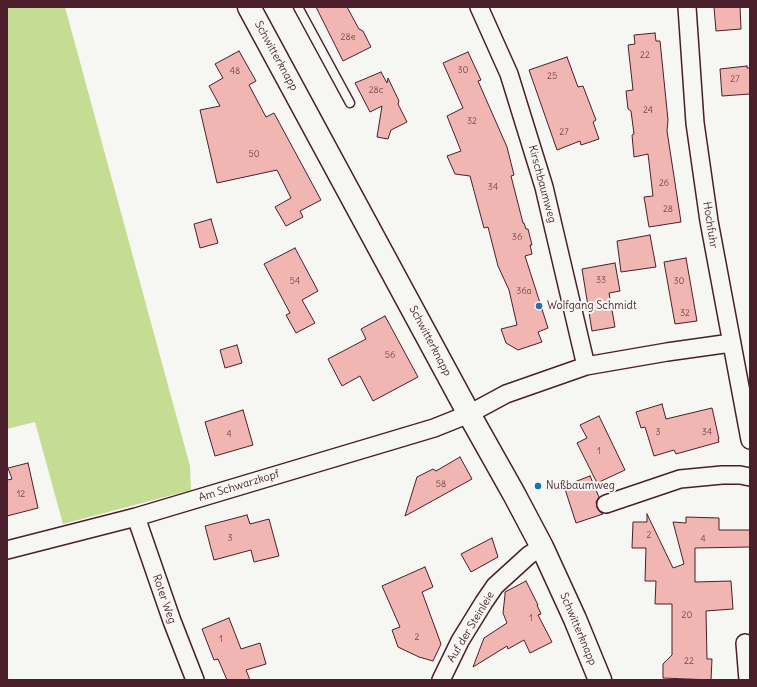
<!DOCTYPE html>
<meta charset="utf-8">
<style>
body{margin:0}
#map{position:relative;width:757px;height:687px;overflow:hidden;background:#f6f6f2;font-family:Delius,sans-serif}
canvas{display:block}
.frame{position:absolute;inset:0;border:8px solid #4a1f2b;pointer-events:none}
</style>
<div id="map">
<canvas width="757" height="687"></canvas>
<div class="frame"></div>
</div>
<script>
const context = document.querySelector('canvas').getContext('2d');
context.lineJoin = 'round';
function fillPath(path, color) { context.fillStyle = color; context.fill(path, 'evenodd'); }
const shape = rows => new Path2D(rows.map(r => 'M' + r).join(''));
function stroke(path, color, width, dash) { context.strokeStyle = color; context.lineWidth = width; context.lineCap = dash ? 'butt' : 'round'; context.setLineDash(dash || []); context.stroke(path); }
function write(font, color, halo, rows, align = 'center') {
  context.font = font + ' Delius,sans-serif'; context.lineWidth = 4; context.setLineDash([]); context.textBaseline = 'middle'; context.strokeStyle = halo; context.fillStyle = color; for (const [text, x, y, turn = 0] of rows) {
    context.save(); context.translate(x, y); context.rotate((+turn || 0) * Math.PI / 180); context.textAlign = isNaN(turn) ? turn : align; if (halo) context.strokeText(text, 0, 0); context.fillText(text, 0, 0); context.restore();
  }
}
fillPath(shape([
 [7,7,65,7,190,466,191,490,63,524,35,422,7,429]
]), '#c5dd93');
const building = shape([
 [316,7,347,7,359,29,363,31,371,47,343,61,316,7],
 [714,7,740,7,741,29,716,31,714,7],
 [655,33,656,41,660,41,668,120,667,131,681,222,649,227,644,197,653,196,648,154,634,157,632,135,634,134,631,111,628,109,626,91,633,90,628,45,635,44,634,35,655,33],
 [239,51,256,81,249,85,266,117,274,113,321,200,300,211,303,217,286,226,275,207,291,198,277,170,217,183,200,110,220,106,209,86,223,78,215,64,239,51],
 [468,52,481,80,478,81,507,147,514,175,511,176,523,223,524,223,526,229,528,229,532,245,530,245,532,254,525,256,548,328,538,332,542,342,518,350,506,343,501,329,517,325,509,290,498,266,488,227,484,228,470,176,455,174,447,156,461,151,447,116,463,108,443,63,468,52],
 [567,57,578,87,583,86,596,120,593,122,599,139,581,145,580,141,557,150,529,70,567,57],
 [747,66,747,68,750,68,750,94,722,96,720,69,747,66],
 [381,72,387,83,388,78,399,101,398,104,407,122,391,130,388,139,377,137,382,106,370,112,355,83,381,72],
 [211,219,218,243,200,248,194,224,211,219],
 [650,235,656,267,621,272,617,241,650,235],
 [295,248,318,291,302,300,315,323,296,333,286,315,290,313,264,264,295,248],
 [686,258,697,321,675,324,664,262,686,258],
 [615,263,620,291,609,293,615,327,592,331,582,269,615,263],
 [385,316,418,377,373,401,360,376,342,386,328,359,366,339,361,329,385,316],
 [237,345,242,363,225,368,220,350,237,345],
 [662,404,666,419,712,408,719,439,718,439,719,442,676,454,674,450,654,456,645,427,641,428,636,412,662,404],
 [243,410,253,445,215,456,205,422,243,410],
 [599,416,625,470,597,483,577,443,587,438,580,425,599,416],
 [460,457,472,479,405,516,417,477,433,469,436,471,460,457],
 [28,463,38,508,7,516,7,480,12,479,8,468,28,463],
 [590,476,599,497,596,502,597,508,600,512,603,514,576,523,564,486,590,476],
 [647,514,673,568,684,564,673,522,686,523,686,517,719,518,719,530,750,530,750,547,695,548,695,582,731,581,733,609,706,611,707,659,712,659,711,680,663,678,663,664,672,655,672,604,655,604,656,581,645,581,646,548,632,548,633,522,647,522,647,514],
 [247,515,250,524,269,519,279,556,254,562,251,550,214,560,205,526,247,515],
 [492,538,498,557,471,572,461,554,492,538],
 [425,567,433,587,422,592,441,644,433,661,419,657,398,647,392,630,400,627,382,586,425,567],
 [526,581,538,605,537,605,541,614,538,615,552,642,530,653,524,640,508,649,507,646,473,667,484,638,507,623,503,613,505,595,505,592,526,581],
 [229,618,241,649,260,643,266,664,246,670,250,680,227,680,218,659,214,660,202,629,229,618]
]);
fillPath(building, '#f1b6b1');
stroke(building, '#4a1f2b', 1);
const lane = shape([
 [298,7,350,103]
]);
const street = shape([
 [479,7,509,74,544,187,586,366],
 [687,7,695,123,709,221,750,440],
 [606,504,680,479,722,475,740,475,750,477],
 [136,517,172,621,195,680],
 [7,550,136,517,434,428,469,414,506,394,586,366,667,352,731,343],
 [745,643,748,680],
 [441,680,460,641,484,602,495,586,529,555,542,547]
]);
const primary = shape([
 [249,7,469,414,514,494,542,547,575,619,600,680]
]);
stroke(lane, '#4a1f2b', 11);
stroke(street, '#4a1f2b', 20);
stroke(primary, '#4a1f2b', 25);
stroke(lane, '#f6f6f2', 8);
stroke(street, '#f6f6f2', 17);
stroke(primary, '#f6f6f2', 22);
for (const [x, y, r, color] of [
 [539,306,4,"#1f6fb2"],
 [538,486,4,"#1f6fb2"]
]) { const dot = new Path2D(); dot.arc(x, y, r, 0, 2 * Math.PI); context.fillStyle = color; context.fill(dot); stroke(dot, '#f6f6f2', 1.5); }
write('9px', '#74454c', null, [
 ["28e",348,37],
 ["22",645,55],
 ["30",463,70],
 ["48",235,71],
 ["25",552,76],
 ["27",735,79],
 ["28c",376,90],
 ["24",648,110],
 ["32",472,121],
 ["27",564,132],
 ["50",254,154],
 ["26",664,183],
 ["34",493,187],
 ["28",668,209],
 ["36",517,237],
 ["33",601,280],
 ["54",295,281],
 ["30",679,281],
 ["36a",524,291],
 ["32",685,313],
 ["56",390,355],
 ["3",658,432],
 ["34",707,432],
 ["4",229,434],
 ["1",599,451],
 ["58",441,484],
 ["12",21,494],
 ["2",649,535],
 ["3",230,538],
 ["4",703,539],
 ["20",687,615],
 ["1",531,618],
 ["2",417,637],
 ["1",221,639],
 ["22",689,661]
]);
write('11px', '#4a1f2b', '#f6f6f2', [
 ["Schwitterknapp",276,56,61],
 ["Kirschbaumweg",542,184,75],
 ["Hochfuhr",710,225,81],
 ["Schwitterknapp",430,341,62],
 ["Am Schwarzkopf",239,486,-17],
 ["Roter Weg",164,599,71],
 ["Auf der Steinleie",471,627,-59],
 ["Schwitterknapp",578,629,67]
]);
write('11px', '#4a1f2b', '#f6f6f2', [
 ["Wolfgang Schmidt",547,306],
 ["Nußbaumweg",546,486]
], 'left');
</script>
